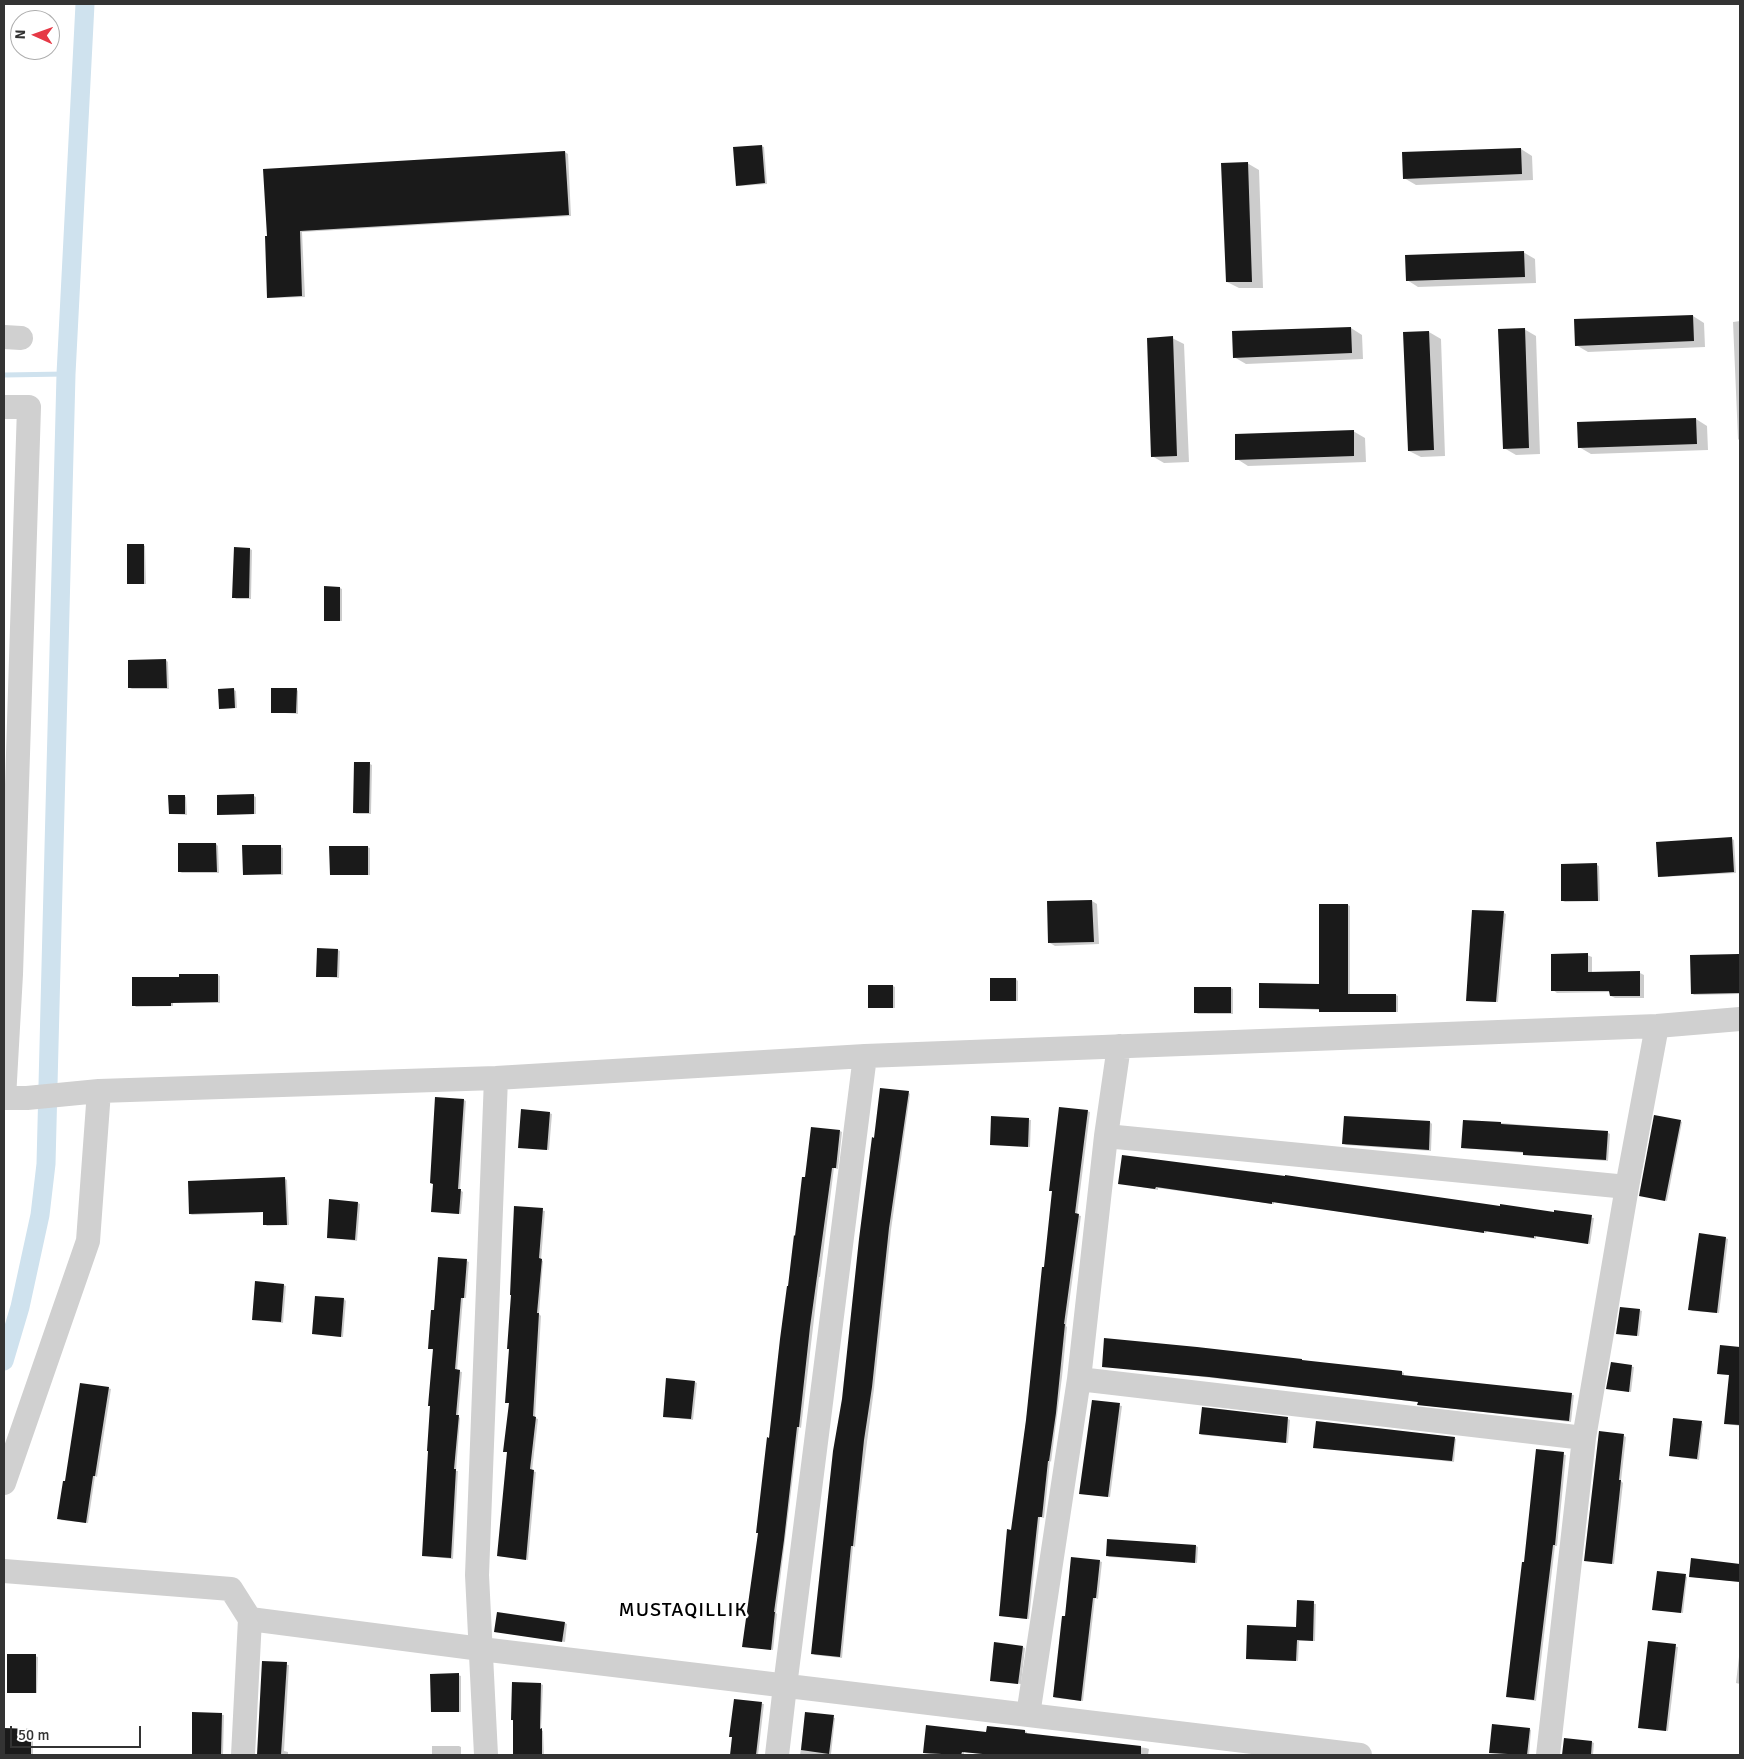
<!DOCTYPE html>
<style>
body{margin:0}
#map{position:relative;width:1744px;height:1759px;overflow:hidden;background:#fff;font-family:Signika,sans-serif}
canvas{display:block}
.frame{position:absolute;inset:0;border:5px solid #333;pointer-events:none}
.north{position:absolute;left:10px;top:10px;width:50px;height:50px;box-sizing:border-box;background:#fff;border:1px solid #adadad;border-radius:50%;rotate:272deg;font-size:14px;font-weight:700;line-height:20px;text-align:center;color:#333}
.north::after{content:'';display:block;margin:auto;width:18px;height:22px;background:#e63946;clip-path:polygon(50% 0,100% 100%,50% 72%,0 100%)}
.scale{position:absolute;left:10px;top:1726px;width:131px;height:22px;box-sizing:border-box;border:2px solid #333;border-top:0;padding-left:6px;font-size:15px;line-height:18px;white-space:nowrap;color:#333;-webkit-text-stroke:4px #fff;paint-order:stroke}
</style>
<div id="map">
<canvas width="1744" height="1759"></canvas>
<div class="frame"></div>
<div class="north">N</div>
<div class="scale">50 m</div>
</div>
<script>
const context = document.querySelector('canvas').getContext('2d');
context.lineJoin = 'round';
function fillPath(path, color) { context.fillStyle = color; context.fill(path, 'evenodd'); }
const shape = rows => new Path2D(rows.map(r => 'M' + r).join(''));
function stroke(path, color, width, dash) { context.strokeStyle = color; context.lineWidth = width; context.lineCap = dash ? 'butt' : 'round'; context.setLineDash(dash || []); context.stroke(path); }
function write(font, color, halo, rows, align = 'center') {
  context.font = font + ' Signika,sans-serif'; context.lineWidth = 5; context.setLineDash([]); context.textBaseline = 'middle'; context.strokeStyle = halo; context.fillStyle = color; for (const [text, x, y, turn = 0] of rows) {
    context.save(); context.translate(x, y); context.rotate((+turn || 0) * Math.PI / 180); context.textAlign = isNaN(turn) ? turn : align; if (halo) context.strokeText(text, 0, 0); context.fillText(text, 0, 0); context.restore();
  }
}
fillPath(shape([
 [761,146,764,147,767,184,740,186,737,185],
 [1521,149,1532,156,1533,180,1416,185,1404,178],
 [565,152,568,154,571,216,302,232,305,297,271,298,268,297,266,238],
 [1247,163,1259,170,1263,288,1239,288,1227,282],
 [1523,252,1535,259,1536,283,1418,287,1407,280],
 [1693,316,1704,323,1705,347,1588,352,1576,345],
 [1740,321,1740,441,1738,439,1733,322],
 [1351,328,1362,335,1363,359,1246,364,1234,357],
 [1524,329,1536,336,1540,454,1516,455,1504,448],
 [1429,332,1441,339,1445,456,1421,457,1409,451],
 [1172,338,1184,344,1189,462,1164,463,1152,456],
 [1696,419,1707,426,1708,450,1591,454,1579,447],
 [1353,431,1365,438,1366,462,1248,466,1237,459],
 [143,545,145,546,146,584,131,584,128,583],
 [250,549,252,550,251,599,236,599,234,597],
 [340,588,342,589,342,621,328,621,325,620],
 [166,660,168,662,169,689,132,689,130,688,129,661],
 [296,689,298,691,298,714,272,712],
 [234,690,236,691,237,708,223,709,220,708],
 [370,764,372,765,371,814,356,814,354,812],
 [184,796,186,797,187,815,170,814],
 [254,796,256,797,256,814,220,815,218,814],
 [1732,839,1734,840,1736,873,1661,877,1659,876],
 [216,844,218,846,219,873,182,873,180,872],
 [280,847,283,848,283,875,246,875,244,874],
 [367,847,370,848,370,875,333,875,331,874],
 [1562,865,1597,865,1599,866,1600,901,1565,902,1563,901],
 [1092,901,1097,904,1099,944,1055,946,1050,943],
 [1348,905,1350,906,1350,995,1396,995,1398,996,1398,1012,1323,1012,1320,1010,1260,1007,1320,985],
 [1504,913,1506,914,1498,1002,1469,1001,1467,1000],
 [338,950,340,951,339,978,317,976],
 [1587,955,1592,957,1592,973,1640,973,1644,975,1644,998,1615,998,1611,996,1611,992,1557,993,1553,990],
 [1740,955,1740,994,1694,995,1692,993,1691,957],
 [218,975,220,976,220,1003,173,1003,173,1006,136,1007,134,1005,181,978],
 [1016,979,1018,981,1018,1001,992,1000],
 [893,986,895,987,895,1008,869,1007],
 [1231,988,1233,989,1233,1014,1198,1014,1196,1013],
 [908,1092,910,1094,891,1230,874,1389,858,1510,859,1510,855,1547,853,1546,842,1658,815,1655,812,1653,875,1139],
 [464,1100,466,1101,460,1190,463,1192,461,1214,435,1212],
 [1087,1111,1090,1112,1077,1215,1081,1216,1066,1326,1067,1327,1062,1377,1051,1462,1050,1461,1044,1518,1040,1517,1029,1619,1002,1616,1045,1269,1053,1192,1050,1190],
 [549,1113,552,1114,549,1150,519,1147],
 [992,1117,1031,1120,1030,1147,991,1144],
 [1345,1117,1430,1122,1432,1124,1431,1151,1346,1145,1344,1144],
 [1680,1121,1682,1122,1667,1201,1643,1196],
 [1501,1123,1607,1132,1610,1134,1608,1161,1526,1155,1524,1153,1462,1148],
 [840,1131,842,1132,838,1169,834,1168,820,1277,819,1277,801,1428,799,1427,776,1613,777,1614,773,1650,746,1647,770,1439,806,1179],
 [285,1179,287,1180,289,1225,267,1226,265,1224,264,1212,192,1215,190,1214],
 [1119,1183,1501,1207,1594,1218,1590,1244,1536,1236,1536,1239,1487,1231,1486,1233,1274,1202,1274,1204,1158,1188,1158,1190],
 [358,1203,360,1204,357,1241,328,1237],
 [516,1207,545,1211,541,1260,543,1261,539,1314,541,1316,535,1418,538,1419,532,1471,536,1472,528,1560,498,1556,509,1453,504,1451,510,1403,506,1402,510,1349],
 [1725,1238,1728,1239,1719,1313,1692,1311,1690,1309],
 [467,1261,469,1262,466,1298,463,1298,457,1371,462,1372,458,1416,460,1418,456,1471,458,1471,453,1559,426,1556,423,1555,434,1350,429,1348,435,1312],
 [283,1285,286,1286,283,1323,253,1319],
 [344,1299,346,1301,343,1337,314,1334],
 [1639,1310,1642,1311,1639,1336,1619,1334],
 [1721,1346,1740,1348,1740,1426,1728,1424,1731,1375,1720,1374],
 [1612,1364,1634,1367,1631,1392,1608,1389],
 [1103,1366,1402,1372,1404,1373,1404,1376,1574,1395,1571,1422,1421,1405,1419,1402,1213,1378],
 [695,1382,697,1383,693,1420,664,1416],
 [108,1388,111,1389,97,1477,95,1476,88,1523,61,1520,66,1482],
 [1093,1401,1122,1406,1110,1497,1083,1494],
 [1203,1409,1288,1419,1290,1420,1288,1443,1202,1435,1200,1434],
 [1701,1422,1703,1424,1699,1460,1670,1456],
 [1624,1436,1626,1437,1621,1481,1623,1483,1614,1564,1587,1561,1585,1560],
 [1454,1438,1456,1439,1454,1462,1314,1447],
 [1537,1450,1566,1455,1557,1546,1555,1546,1536,1701,1507,1696,1525,1564],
 [1108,1540,1196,1546,1198,1547,1197,1563,1109,1557,1107,1555],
 [1692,1559,1740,1565,1740,1582,1693,1577,1690,1576],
 [1099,1561,1102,1562,1098,1599,1095,1598,1083,1701,1056,1698,1054,1697,1066,1617],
 [1685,1576,1687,1577,1683,1613,1656,1610],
 [1298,1602,1316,1604,1315,1641,1299,1641,1298,1661,1247,1658,1297,1628],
 [565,1623,567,1624,565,1642,498,1632],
 [1649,1642,1678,1647,1668,1731,1641,1728],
 [1022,1647,1025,1648,1021,1684,994,1681],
 [1740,1648,1740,1684,1736,1683],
 [35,1656,38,1657,37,1693,8,1692],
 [263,1662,289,1665,284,1751,288,1752,288,1755,259,1755],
 [458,1675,461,1676,461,1712,432,1712],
 [541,1684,543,1685,541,1730,543,1731,544,1755,514,1755,514,1721,512,1720],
 [735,1700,764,1704,758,1755,731,1755,733,1738,731,1736],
 [194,1713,224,1715,223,1755,193,1755],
 [806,1713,835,1718,831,1754,800,1755],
 [4,1729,33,1731,33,1755,4,1755],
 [1529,1729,1531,1730,1529,1755,1511,1755,1490,1752],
 [1025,1731,1027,1732,1027,1734,1146,1748,1149,1749,1148,1755,991,1755,964,1752,964,1755,937,1755,924,1753,987,1733],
 [1565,1739,1592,1742,1594,1743,1593,1755,1563,1755],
 [432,1746,459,1746,461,1747,461,1755,432,1755]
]), '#0003');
stroke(shape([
 [4,375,66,374]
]), '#cfe2ee', 5);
stroke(shape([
 [4,1361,20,1307,40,1215,46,1164,66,374,85,4]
]), '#cfe2ee', 19);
fillPath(shape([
 [762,145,765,183,736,186,733,147],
 [1521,148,1522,174,1403,179,1402,152],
 [565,151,569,215,300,231,302,296,267,298,265,236,267,236,263,169],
 [1248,162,1252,282,1226,282,1221,163],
 [1524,251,1525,277,1406,281,1405,255],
 [1693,315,1694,341,1575,346,1574,319],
 [1351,327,1352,353,1233,358,1232,331],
 [1525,328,1529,448,1503,449,1498,329],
 [1429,331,1434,450,1408,451,1403,332],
 [1173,336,1177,456,1151,457,1147,338],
 [1696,418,1697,444,1578,448,1577,422],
 [1354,430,1354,456,1235,460,1235,434],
 [127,544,144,544,144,584,127,584],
 [234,547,250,548,249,598,232,598],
 [324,586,340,587,340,621,324,621],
 [166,659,167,688,128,688,128,660],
 [234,688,235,708,219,709,218,689],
 [271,688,297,688,296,713,271,713],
 [354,762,370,762,369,813,353,813],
 [254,794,254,814,217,815,217,795],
 [168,795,185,795,185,814,169,814],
 [1732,837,1734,872,1658,877,1656,842],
 [178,843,216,843,217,872,178,872],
 [242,845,281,845,281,874,243,875],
 [329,846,368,846,368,875,330,875],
 [1597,863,1598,901,1561,901,1561,864],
 [1092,900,1094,942,1048,943,1047,901],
 [1319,904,1348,904,1348,994,1396,994,1396,1012,1319,1012,1319,1009,1259,1008,1259,983,1319,984],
 [1472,910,1504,911,1496,1002,1466,1001],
 [317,948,338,949,337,977,316,977],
 [1588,953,1588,972,1640,971,1640,996,1610,996,1609,991,1551,991,1551,954],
 [1739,954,1740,993,1691,994,1690,955],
 [179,974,218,974,218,1002,171,1003,171,1006,132,1006,132,977,179,977],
 [990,978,1016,978,1016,1001,990,1001],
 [868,985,893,985,893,1008,868,1008],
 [1194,987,1231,987,1231,1013,1194,1013],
 [880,1088,909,1091,889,1228,872,1387,864,1440,853,1546,851,1546,840,1657,811,1654,833,1451,842,1399,859,1239,872,1137,874,1138],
 [435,1097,464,1099,458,1189,461,1189,459,1214,431,1212,433,1184,430,1183],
 [1059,1107,1088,1110,1075,1213,1079,1214,1064,1324,1065,1324,1056,1413,1049,1461,1048,1461,1042,1517,1038,1517,1027,1619,999,1616,1007,1529,1011,1530,1026,1420,1042,1267,1044,1267,1052,1191,1049,1191],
 [521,1109,550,1112,547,1150,518,1148],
 [1654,1115,1681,1120,1665,1201,1639,1196],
 [991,1116,1029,1118,1028,1147,990,1145],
 [1344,1116,1430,1121,1429,1150,1342,1144],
 [1463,1120,1501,1122,1501,1124,1608,1131,1606,1160,1523,1155,1523,1152,1461,1148],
 [811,1127,840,1130,836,1168,832,1168,810,1327,799,1427,797,1427,784,1540,774,1612,775,1612,771,1650,742,1647,758,1533,756,1533,767,1437,769,1438,780,1339,787,1286,788,1286,794,1235,795,1236,802,1177,805,1177],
 [1122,1155,1285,1176,1285,1175,1500,1206,1500,1204,1554,1212,1554,1210,1592,1215,1588,1244,1534,1236,1534,1238,1484,1231,1484,1233,1272,1202,1272,1204,1156,1187,1155,1189,1118,1184],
 [285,1177,287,1225,263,1225,263,1212,189,1214,188,1181],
 [329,1199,358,1202,355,1240,327,1238],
 [514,1206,543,1208,539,1258,542,1259,537,1313,539,1313,533,1416,536,1417,530,1469,534,1470,526,1560,497,1556,507,1452,503,1452,509,1403,505,1403,509,1349,507,1349,511,1295,510,1295],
 [1699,1233,1726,1237,1717,1313,1688,1310],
 [438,1257,467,1259,464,1298,461,1298,455,1369,460,1370,456,1415,459,1415,454,1469,456,1469,451,1558,422,1556,428,1451,427,1451,430,1406,428,1406,433,1349,428,1349,431,1310,434,1310],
 [255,1281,284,1284,281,1322,252,1320],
 [315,1296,344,1298,341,1337,312,1334],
 [1620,1307,1640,1309,1637,1336,1616,1334],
 [1104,1338,1197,1347,1302,1359,1302,1360,1402,1371,1402,1375,1572,1393,1569,1421,1417,1405,1418,1402,1209,1377,1102,1367],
 [1720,1345,1740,1347,1740,1425,1724,1424,1729,1375,1717,1374],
 [1611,1362,1632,1365,1629,1392,1606,1389],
 [666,1378,695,1381,691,1419,663,1417],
 [80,1383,109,1387,95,1476,93,1476,86,1523,57,1519,63,1481,65,1481],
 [1092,1400,1120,1403,1108,1497,1079,1494],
 [1202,1407,1288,1417,1286,1443,1199,1434],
 [1673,1418,1702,1421,1697,1459,1669,1456],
 [1316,1421,1455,1437,1452,1461,1313,1448],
 [1599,1431,1624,1434,1619,1480,1621,1480,1612,1564,1584,1561],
 [1536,1449,1564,1452,1555,1545,1553,1545,1534,1700,1506,1697,1522,1562,1524,1562],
 [1107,1539,1196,1545,1195,1563,1106,1556],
 [1071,1557,1100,1560,1096,1598,1093,1598,1081,1701,1053,1697,1062,1616,1065,1616],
 [1691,1558,1740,1564,1740,1582,1689,1577],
 [1657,1571,1686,1574,1681,1613,1652,1610],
 [1297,1600,1314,1601,1313,1641,1297,1640,1296,1661,1246,1659,1247,1625,1296,1627],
 [497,1612,565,1622,562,1642,494,1632],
 [1648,1641,1676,1644,1666,1731,1638,1728],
 [994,1642,1023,1646,1018,1684,990,1681],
 [7,1654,36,1654,36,1693,7,1693],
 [262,1661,287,1662,281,1755,257,1755],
 [459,1673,459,1712,431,1712,430,1674],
 [512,1682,541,1683,540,1729,542,1728,542,1755,513,1755,513,1720,511,1720],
 [734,1699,762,1702,756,1755,730,1755,732,1737,729,1737],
 [192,1712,222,1713,221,1755,192,1755],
 [805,1712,834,1715,829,1754,801,1750],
 [1492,1724,1530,1728,1527,1755,1489,1753],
 [926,1725,986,1732,987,1726,1025,1730,1025,1733,1141,1746,1141,1755,993,1755,962,1752,961,1755,923,1753],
 [4,1728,31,1729,31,1755,4,1755],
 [1564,1738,1592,1741,1591,1755,1562,1755]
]), '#1a1a1a');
stroke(shape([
 [4,337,21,338],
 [4,407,29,407,11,974,4,1098],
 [4,1098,27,1098,99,1091,496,1078,865,1056,1657,1026,1740,1019],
 [1106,1136,1627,1187],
 [1079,1379,1584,1438],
 [4,1483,88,1241,99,1091],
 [4,1571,231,1589,250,1619,481,1649,1360,1755],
 [1028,1715,1079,1379,1106,1136,1119,1046],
 [243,1755,250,1619],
 [486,1755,477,1575,496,1078],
 [777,1755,785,1686,865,1056],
 [1548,1755,1584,1438,1627,1187,1657,1026]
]), '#d0d0d0', 24);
context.letterSpacing = '1px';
write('20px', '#000', '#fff', [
 ["MUSTAQILLIK",683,1611]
]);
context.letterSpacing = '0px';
</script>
